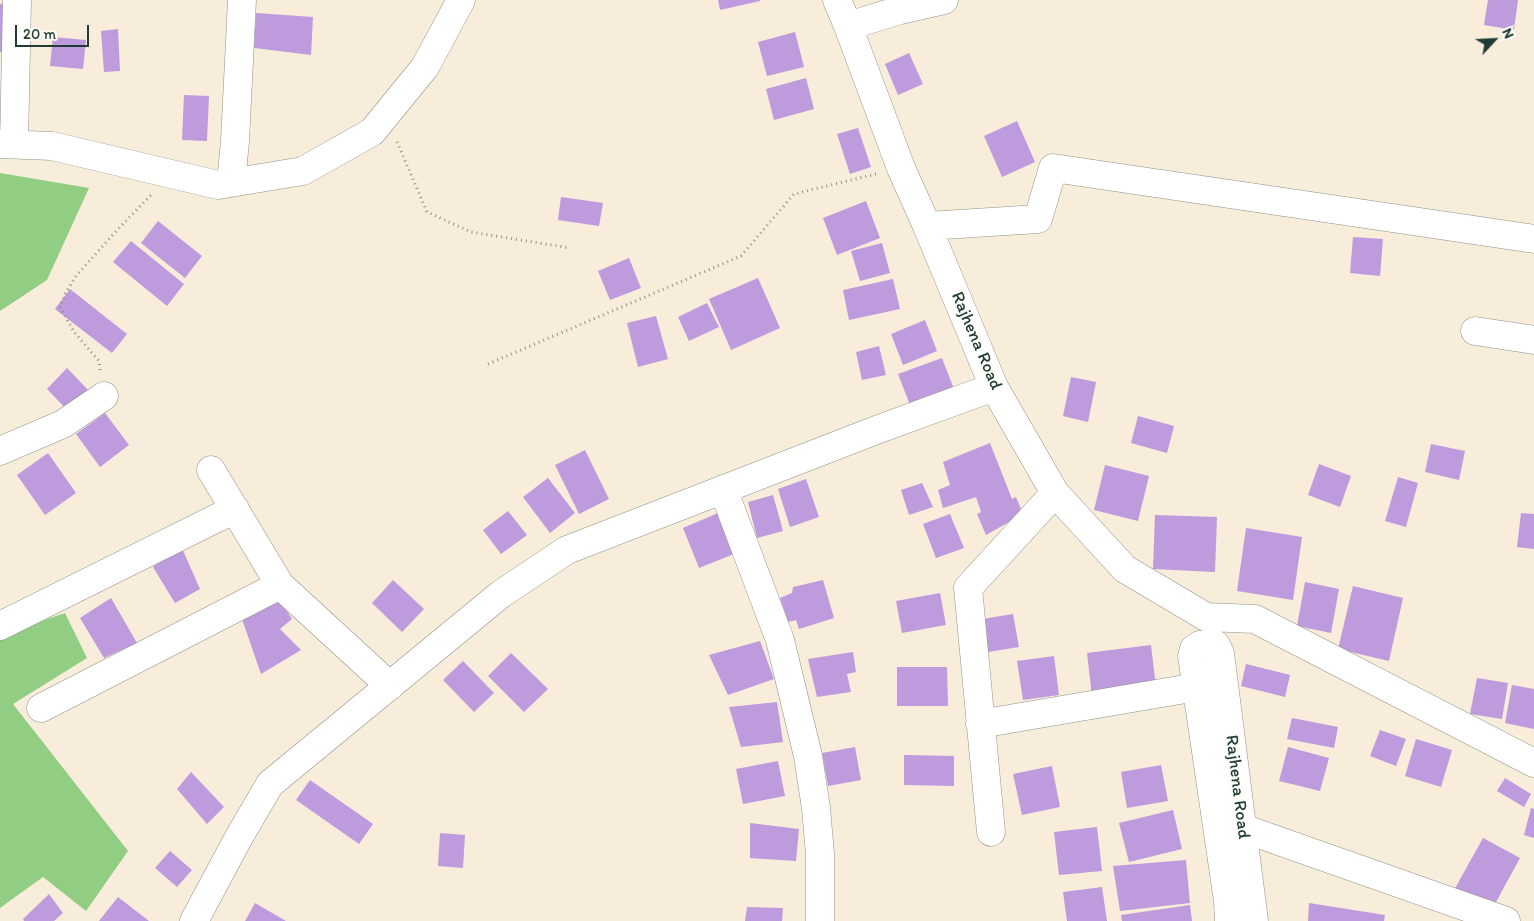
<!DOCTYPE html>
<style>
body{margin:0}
#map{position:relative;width:1534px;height:921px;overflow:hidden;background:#f8ecda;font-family:Itim,sans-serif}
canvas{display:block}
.north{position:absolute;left:1469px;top:15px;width:50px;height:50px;-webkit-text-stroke:4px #fdfcf7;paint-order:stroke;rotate:65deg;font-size:14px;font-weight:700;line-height:20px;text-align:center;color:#1f3d34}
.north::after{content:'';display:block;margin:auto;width:18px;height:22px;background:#1f3d34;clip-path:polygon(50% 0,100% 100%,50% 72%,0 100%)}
.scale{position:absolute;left:15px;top:25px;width:74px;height:22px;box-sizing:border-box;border:2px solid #1f3d34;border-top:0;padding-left:6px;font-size:15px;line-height:18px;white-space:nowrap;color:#1f3d34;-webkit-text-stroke:4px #fdfcf7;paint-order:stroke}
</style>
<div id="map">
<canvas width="1534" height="921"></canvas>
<div class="north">N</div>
<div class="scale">20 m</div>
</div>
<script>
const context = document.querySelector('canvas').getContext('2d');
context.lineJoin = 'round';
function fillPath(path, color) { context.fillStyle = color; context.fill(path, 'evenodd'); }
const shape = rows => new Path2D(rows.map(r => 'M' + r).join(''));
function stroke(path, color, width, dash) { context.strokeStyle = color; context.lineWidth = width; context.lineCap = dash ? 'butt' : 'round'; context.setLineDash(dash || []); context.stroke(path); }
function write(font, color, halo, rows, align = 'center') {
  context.font = font + ' Itim,sans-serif'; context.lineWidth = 5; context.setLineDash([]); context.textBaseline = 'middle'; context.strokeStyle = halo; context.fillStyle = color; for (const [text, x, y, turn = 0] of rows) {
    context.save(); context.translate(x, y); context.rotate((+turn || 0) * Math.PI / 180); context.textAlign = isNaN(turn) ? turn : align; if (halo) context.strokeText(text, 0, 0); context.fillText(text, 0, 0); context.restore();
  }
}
fillPath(shape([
 [0,173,89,188,47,280,0,311],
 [65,613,87,658,13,704,128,851,86,911,43,877,0,908,0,635]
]), '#91ce84');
fillPath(shape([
 [718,0,760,0,760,1,720,10],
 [1488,0,1518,0,1514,30,1484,25],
 [8,3,9,52,0,52,0,4],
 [256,13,313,17,311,55,254,48],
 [118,29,120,71,104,72,101,31],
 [795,32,804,67,767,76,758,42],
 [53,37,86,40,83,69,50,66],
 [909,53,923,84,898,95,885,64],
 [806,78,814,109,774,120,766,89],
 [184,95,209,96,207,141,182,140],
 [1017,121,1035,162,1002,177,984,136],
 [858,128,871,167,850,174,837,134],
 [561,197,603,203,599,226,558,220],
 [866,201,880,238,837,255,823,218],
 [158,221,202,256,185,278,141,243],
 [1353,237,1383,239,1380,276,1350,273],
 [131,241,184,284,167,306,113,262],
 [882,243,890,273,860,281,851,251],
 [629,258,641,288,610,300,598,271],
 [758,278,780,328,731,350,709,299],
 [893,279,900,309,849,320,843,290],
 [70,289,127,334,112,353,55,309],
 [707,303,719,327,689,341,678,317],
 [656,316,668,359,638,367,627,323],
 [925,320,937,351,903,365,891,334],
 [879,346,886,375,862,380,856,352],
 [942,358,954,389,910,405,898,374],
 [67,368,90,392,70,413,47,389],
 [1071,377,1096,382,1088,422,1063,416],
 [105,413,129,445,100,467,76,434],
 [1138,416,1174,426,1167,453,1131,443],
 [990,443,1012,499,1016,497,1023,514,986,535,977,514,981,512,976,497,943,508,938,490,950,485,943,462],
 [1431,444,1465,451,1459,480,1425,472],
 [585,450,609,499,579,514,555,465],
 [48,453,76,493,45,515,17,475],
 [1319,464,1351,476,1340,507,1308,495],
 [1105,465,1149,476,1138,521,1094,510],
 [1398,477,1418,483,1406,527,1385,521],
 [548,478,575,513,550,533,523,497],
 [806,479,819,517,790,527,778,489],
 [922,483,933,507,909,515,901,490],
 [773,495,783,531,757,538,748,502],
 [508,511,527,535,501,554,483,530],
 [718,513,734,554,699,568,683,528],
 [1521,513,1534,514,1534,549,1517,547],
 [950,514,964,548,936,558,923,524],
 [1155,515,1217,517,1215,572,1153,569],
 [1246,528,1302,537,1293,600,1237,591],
 [181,546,200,589,175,603,153,567],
 [393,580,424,609,402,632,372,603],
 [823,580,834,618,799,629,796,620,788,622,780,598,792,593,793,587],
 [1305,582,1339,589,1331,633,1297,626],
 [1353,586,1403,598,1389,661,1338,649],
 [940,593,946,625,902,633,896,601],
 [111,598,137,643,104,658,80,618],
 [279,599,292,619,280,629,301,650,261,674,242,619],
 [1013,614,1019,647,982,653,976,620],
 [760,641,774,679,728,695,709,655],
 [1151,645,1156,687,1092,696,1087,653],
 [853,652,856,672,847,674,851,692,817,697,808,659],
 [511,653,548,689,524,712,488,676],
 [1054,656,1059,695,1023,700,1017,661],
 [463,661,494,693,474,712,443,680],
 [1246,664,1290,675,1285,697,1241,686],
 [897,667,947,667,948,706,897,706],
 [1477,678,1508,683,1502,719,1470,714],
 [1512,685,1534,689,1534,729,1505,723],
 [777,702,783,742,741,747,729,707],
 [1292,718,1338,727,1334,748,1287,739],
 [1380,730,1406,739,1396,766,1370,756],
 [1416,739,1452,750,1441,787,1405,776],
 [855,747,861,780,828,786,822,753],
 [1288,747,1329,758,1320,791,1279,781],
 [904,755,954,756,954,786,904,785],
 [778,761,785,796,743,804,736,769],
 [1161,765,1168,801,1127,808,1121,772],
 [1052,766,1060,807,1022,815,1013,774],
 [191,772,224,807,207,824,177,789],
 [1505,778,1531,794,1524,807,1497,791],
 [310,780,373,824,359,844,296,800],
 [1531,808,1534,809,1534,838,1524,835],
 [1173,810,1182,849,1129,862,1119,823],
 [750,823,799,829,796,861,750,858],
 [1097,827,1102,871,1059,875,1054,832],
 [440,833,465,835,463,868,438,866],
 [1483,838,1520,858,1490,913,1453,892],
 [170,851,192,870,177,887,155,868],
 [1186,860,1190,903,1120,911,1113,866],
 [1102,887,1107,921,1067,921,1063,892],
 [49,894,63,913,54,921,24,921,23,919],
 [118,897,149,921,99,921],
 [255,903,286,921,245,921],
 [1309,903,1385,915,1384,921,1308,921],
 [1190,905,1192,921,1122,921,1121,915],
 [747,907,783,908,782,921,745,921]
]), '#bd9bdd');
const minor = shape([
 [837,0,848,26,901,168,927,226,994,387,1055,493,1125,569,1206,617,1255,619,1534,763],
 [848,26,900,10,944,0],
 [0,144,52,146,218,185,303,171,372,132,425,67,461,0],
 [14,144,17,0],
 [231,183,235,141,242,0],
 [927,226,1038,219,1053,168,1534,239],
 [1475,331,1534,340],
 [0,451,63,424,104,396],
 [211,470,280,585,390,686],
 [723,489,780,640,808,756,816,808,820,854,820,921],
 [0,626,235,509],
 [41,708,280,585],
 [980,724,1197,687],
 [1242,828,1506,921],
 [991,832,968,588,1055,493],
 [194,921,239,837,270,784,501,594,567,550,879,429,994,387],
 [1229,921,1228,901,1192,656,1194,649,1200,645,1208,644,1216,645,1220,653,1254,921]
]);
stroke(minor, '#8c9487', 29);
stroke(shape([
 [397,142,427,212,471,232,570,248],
 [488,364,741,256,794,194,876,174],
 [100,370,99,361,74,332,60,307,65,294,76,276,119,228,151,195]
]), '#8c9487', 3, [1, 4]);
stroke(minor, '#fff', 28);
write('18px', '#1f3d34', '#fdfcf7', [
 ["Rajhena Road",976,341,67],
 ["Rajhena Road",1237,787,83]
]);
</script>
